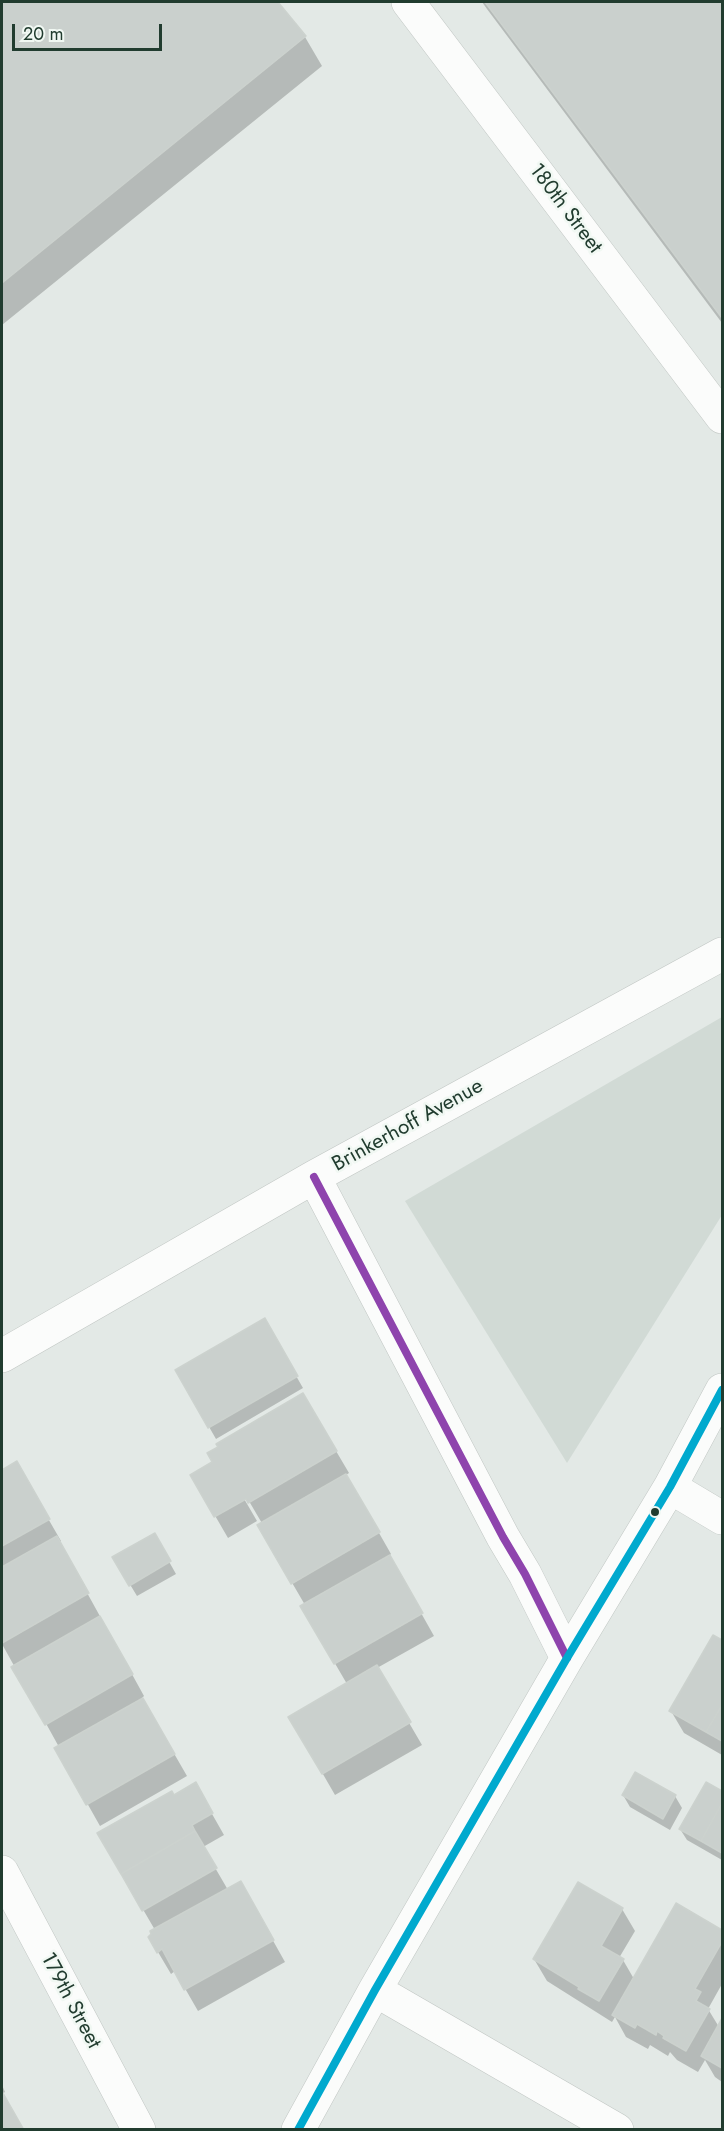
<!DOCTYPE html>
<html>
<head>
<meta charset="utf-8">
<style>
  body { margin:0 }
  #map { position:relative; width:724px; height:2131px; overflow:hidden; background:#e3e9e6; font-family:Jost,sans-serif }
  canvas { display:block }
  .frame { position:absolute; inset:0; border:3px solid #213c2f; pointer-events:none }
  .scale { position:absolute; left:12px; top:24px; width:150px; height:27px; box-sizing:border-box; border:3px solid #213c2f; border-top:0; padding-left:8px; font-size:18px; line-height:21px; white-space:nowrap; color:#213c2f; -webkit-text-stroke:4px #f1f8f3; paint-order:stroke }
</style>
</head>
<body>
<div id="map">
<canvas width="724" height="2131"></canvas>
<div class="frame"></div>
<div class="scale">20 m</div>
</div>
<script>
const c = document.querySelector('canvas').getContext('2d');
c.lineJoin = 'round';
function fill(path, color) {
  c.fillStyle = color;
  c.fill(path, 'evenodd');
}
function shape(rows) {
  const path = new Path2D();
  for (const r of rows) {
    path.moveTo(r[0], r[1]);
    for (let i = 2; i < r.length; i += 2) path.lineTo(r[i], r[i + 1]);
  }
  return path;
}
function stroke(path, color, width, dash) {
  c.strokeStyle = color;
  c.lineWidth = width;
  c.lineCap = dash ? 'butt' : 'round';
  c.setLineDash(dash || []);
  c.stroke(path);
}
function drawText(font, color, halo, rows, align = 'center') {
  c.font = font + ' Jost,sans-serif';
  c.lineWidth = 5;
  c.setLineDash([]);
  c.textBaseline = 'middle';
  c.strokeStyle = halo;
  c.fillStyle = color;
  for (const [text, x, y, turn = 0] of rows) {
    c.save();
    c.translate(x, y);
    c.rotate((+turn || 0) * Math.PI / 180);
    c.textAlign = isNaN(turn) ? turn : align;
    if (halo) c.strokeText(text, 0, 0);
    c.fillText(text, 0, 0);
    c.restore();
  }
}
const built = shape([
  [722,1017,722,1215,567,1463,405,1201]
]);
const shadow = shape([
  [2,2,276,2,305,37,322,66,2,325],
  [482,2,722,2,722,323,487,9],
  [264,1320,303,1388,216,1439,177,1371],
  [303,1395,349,1473,346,1475,391,1554,389,1556,434,1636,377,1668,422,1745,335,1795,290,1717,347,1684,302,1607,305,1605,259,1526,263,1525,246,1496,243,1497,257,1521,228,1538,192,1476,214,1463],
  [16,1463,61,1541,59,1542,144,1696,142,1698,187,1776,100,1826,56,1748,59,1747,2,1644,2,1472],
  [154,1535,176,1574,137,1596,114,1558],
  [714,1637,722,1642,722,1755,684,1733,671,1711],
  [195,1784,224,1835,203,1847,228,1890,253,1905,285,1962,198,2011,175,1971,171,1974,158,1952,155,1930,99,1834],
  [706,1784,722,1793,722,1860,687,1840,680,1829],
  [623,1795,675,1796,682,1808,670,1830,630,1807],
  [578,1884,622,1909,635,1931,619,1958,623,1960,634,1979,676,1905,722,1931,722,1984,708,2009,719,2027,722,2021,722,2082,715,2077,705,2060,698,2072,677,2060,670,2052,668,2056,650,2045,648,2049,626,2037,615,2017,612,2022,547,1981,534,1959],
  [2,2085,5,2092,2,2094,22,2130,2,2130]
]);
const building = shape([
  [2,2,278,2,306,36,2,283,2,2],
  [485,2,722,2,722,318,485,2],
  [265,1318,298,1376,208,1428,175,1370,265,1318],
  [303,1393,337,1451,248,1503,246,1499,214,1517,190,1475,212,1462,207,1453,218,1447,216,1444,303,1393],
  [17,1461,50,1519,2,1546,2,1470,17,1461],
  [346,1474,380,1532,291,1584,257,1525,346,1474],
  [155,1533,171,1561,129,1586,112,1557,155,1533],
  [57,1536,89,1593,2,1643,2,1567,57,1536],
  [390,1555,423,1613,334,1664,300,1606,390,1555],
  [100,1616,133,1674,45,1725,11,1667,100,1616],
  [713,1635,722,1640,722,1705,706,1732,669,1711,713,1635],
  [377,1665,411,1722,322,1774,288,1717,377,1665],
  [143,1698,175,1754,86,1805,54,1748,143,1698],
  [722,1705,722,1741,706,1732,722,1705],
  [635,1772,676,1795,663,1819,622,1795,635,1772],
  [196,1782,213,1813,192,1825,195,1831,121,1874,97,1833,172,1791,174,1795,196,1782],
  [706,1782,722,1791,722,1803,701,1841,679,1829,706,1782],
  [722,1803,722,1853,701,1841,722,1803],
  [195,1831,217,1868,142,1911,121,1874,195,1831],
  [241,1881,274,1940,184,1990,162,1949,157,1953,148,1937,151,1934,150,1931,241,1881],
  [578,1882,623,1908,601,1946,624,1959,599,2001,578,1989,579,1987,533,1959,578,1882],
  [676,1903,722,1930,722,1942,695,1989,701,1992,696,2001,710,2009,686,2051,663,2038,664,2036,657,2031,656,2035,637,2024,635,2028,612,2015,676,1903],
  [722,2018,722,2068,701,2056,722,2018],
  [3,2093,24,2130,2,2130,2,2094,3,2093]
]);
const street = shape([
  [408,2,722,417],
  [314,1177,503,1537,525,1574,567,1658],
  [2,1356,314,1177,722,954],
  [670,1487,722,1518],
  [2,1872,139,2130],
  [375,1990,617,2130],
  [298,2130,375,1990,567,1658,670,1487,722,1390]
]);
const bus1 = shape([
  [314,1177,503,1537,525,1574,567,1658]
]);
const bus2 = shape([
  [298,2130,375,1990,567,1658,670,1487,722,1390]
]);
const markers = [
  [655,1512,5,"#213c2f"]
];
const streetNames = [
  ["180th Street",565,209,53],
  ["Brinkerhoff Avenue",408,1126,-29],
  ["179th Street",70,2001,62]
];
fill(built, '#d1dad5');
fill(shadow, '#0003');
fill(building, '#cad0cd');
stroke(building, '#ccd2ce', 1.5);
stroke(street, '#c0c6c3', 34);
stroke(street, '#fbfcfb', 33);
stroke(bus1, '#8e44ad', 8);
stroke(bus2, '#00a9ce', 8);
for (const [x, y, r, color] of markers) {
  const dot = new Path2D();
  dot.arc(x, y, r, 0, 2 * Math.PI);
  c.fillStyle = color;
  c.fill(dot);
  stroke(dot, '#f1f8f3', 2);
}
drawText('21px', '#213c2f', '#f1f8f3', streetNames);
</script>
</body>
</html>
